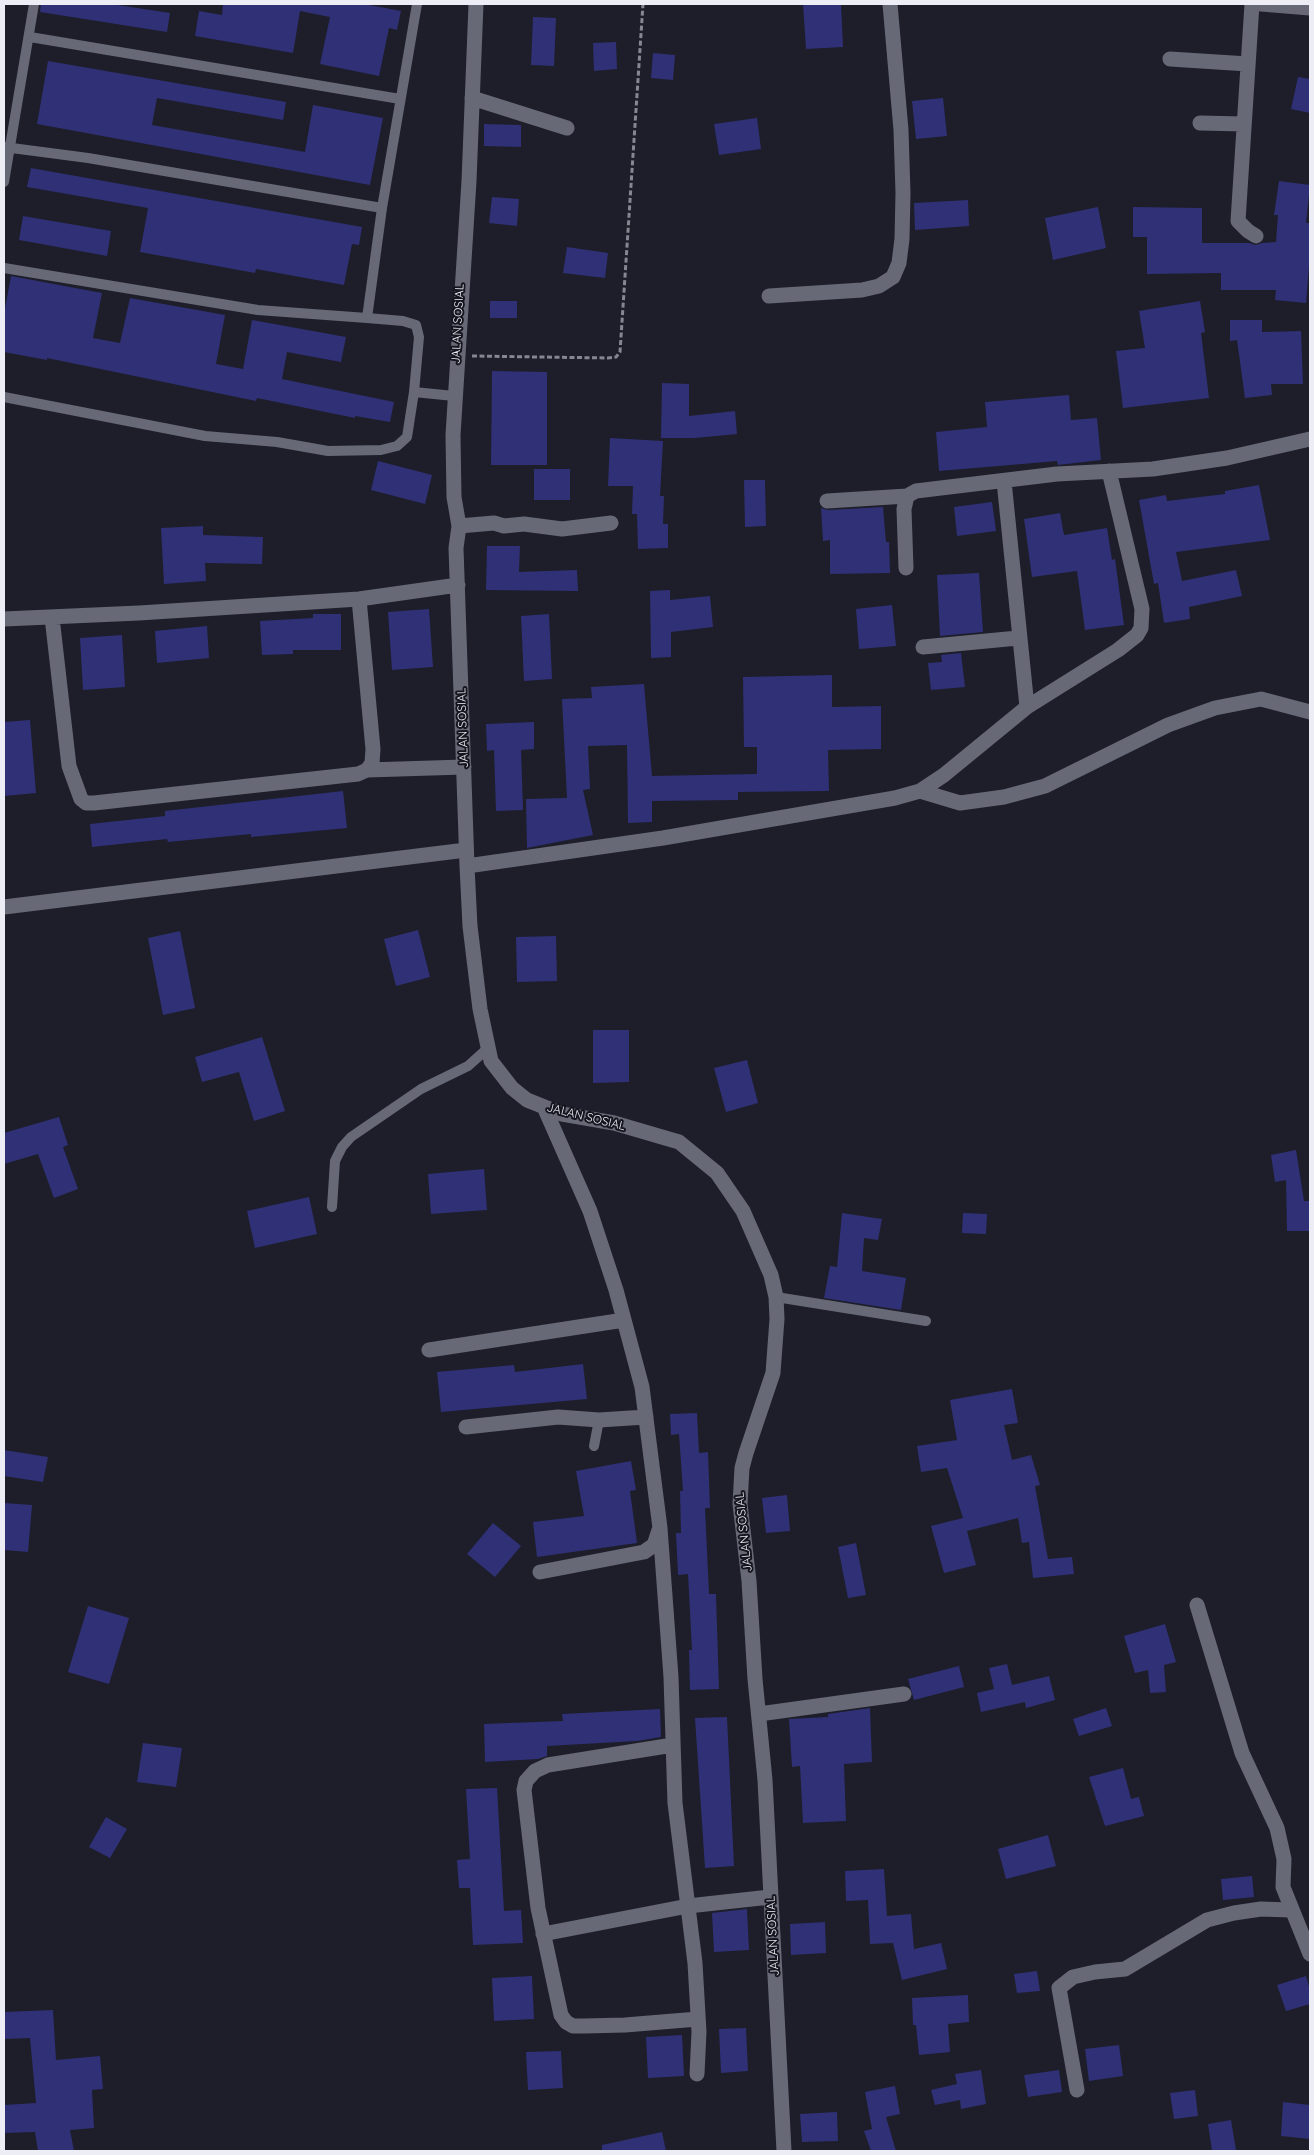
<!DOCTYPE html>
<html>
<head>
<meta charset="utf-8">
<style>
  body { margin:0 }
  #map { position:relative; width:1314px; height:2155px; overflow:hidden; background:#1d1e29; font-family:Quicksand,sans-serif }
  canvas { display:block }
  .frame { position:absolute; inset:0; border:5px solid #edeef5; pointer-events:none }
</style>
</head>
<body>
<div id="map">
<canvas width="1314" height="2155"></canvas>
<div class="frame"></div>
</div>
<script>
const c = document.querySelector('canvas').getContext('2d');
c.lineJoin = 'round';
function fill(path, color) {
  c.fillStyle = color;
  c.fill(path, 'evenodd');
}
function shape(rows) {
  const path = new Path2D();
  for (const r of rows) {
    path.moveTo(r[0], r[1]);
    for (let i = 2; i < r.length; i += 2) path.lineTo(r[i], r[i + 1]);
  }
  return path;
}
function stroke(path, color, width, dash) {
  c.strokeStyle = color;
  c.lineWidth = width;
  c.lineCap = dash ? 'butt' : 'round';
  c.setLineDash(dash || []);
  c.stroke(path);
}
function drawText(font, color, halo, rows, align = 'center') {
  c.font = font + ' Quicksand,sans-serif';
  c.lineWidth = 4;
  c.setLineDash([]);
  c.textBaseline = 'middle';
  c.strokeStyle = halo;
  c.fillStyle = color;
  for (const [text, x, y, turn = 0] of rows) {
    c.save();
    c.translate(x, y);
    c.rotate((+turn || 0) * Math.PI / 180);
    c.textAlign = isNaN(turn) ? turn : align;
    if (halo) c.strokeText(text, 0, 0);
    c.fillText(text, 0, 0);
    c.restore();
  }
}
const building = shape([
  [41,4,111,4,170,13,167,32,40,12],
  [223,4,364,4,401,11,397,30,389,28,379,76,320,64,330,17,300,11,293,53,195,36,199,11,222,15],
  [803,4,841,4,843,47,806,49],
  [533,17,556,18,554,66,531,65],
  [616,42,617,69,594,71,593,43],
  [653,53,675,55,673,80,651,78],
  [48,61,286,102,283,120,157,98,152,125,305,152,313,105,383,118,370,185,37,124],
  [1298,77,1310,79,1310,113,1291,109],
  [943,98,947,136,916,139,912,101],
  [757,118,761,149,719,155,714,124],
  [484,124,521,125,521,147,484,146],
  [31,168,362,227,359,245,352,244,344,285,256,269,255,273,140,252,148,208,27,187],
  [1279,181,1310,185,1306,223,1310,223,1310,254,1306,303,1275,300,1276,290,1221,290,1221,273,1147,274,1147,237,1133,237,1133,207,1202,208,1202,243,1249,243,1256,245,1262,243,1276,242,1278,215,1274,215],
  [492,197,519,199,517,226,489,223],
  [968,200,969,226,915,230,914,203],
  [1098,207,1106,248,1053,260,1045,218],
  [23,216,111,231,107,256,19,240],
  [567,247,608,253,605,278,563,273],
  [11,276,102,293,93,338,120,343,130,298,225,315,216,364,243,369,252,320,346,337,341,362,287,352,282,379,394,402,390,422,355,416,355,418,257,398,256,401,47,358,47,360,4,352,4,314],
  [490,301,517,301,517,318,490,318],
  [1200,301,1205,332,1201,333,1209,398,1123,408,1116,351,1145,348,1139,311],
  [1230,320,1262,320,1262,332,1301,331,1303,384,1271,384,1272,395,1245,398,1237,340,1230,341],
  [492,371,547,372,547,465,491,465],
  [662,383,689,384,689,416,735,411,737,434,695,438,661,438],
  [1069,395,1071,420,1097,418,1101,460,1058,465,1057,461,939,471,936,432,987,427,985,402],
  [610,438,663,441,660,496,664,496,663,524,668,524,668,548,638,549,637,514,632,514,633,486,608,486],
  [378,461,432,475,425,504,371,490],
  [534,469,570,469,570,500,534,500],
  [744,480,765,480,766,526,745,527],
  [1259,485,1270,540,1176,552,1182,581,1236,570,1242,596,1189,607,1190,619,1164,623,1158,583,1154,584,1139,500,1166,495,1167,501,1225,494,1225,491],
  [992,502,996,531,957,536,954,507],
  [883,507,886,542,889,542,890,573,830,574,830,540,823,541,821,508,828,510],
  [1060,513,1064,535,1107,528,1112,560,1115,559,1124,625,1085,630,1077,571,1032,577,1024,519],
  [203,526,203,535,263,537,262,564,205,563,206,581,164,584,161,528],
  [487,546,520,546,519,572,577,570,578,591,486,590],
  [979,573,983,632,940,636,937,575],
  [670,590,670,600,710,596,713,627,671,632,671,657,651,658,650,591],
  [892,605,896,646,859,649,856,609],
  [429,609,433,667,392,670,388,612],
  [313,614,341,614,341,650,293,650,293,654,262,655,260,621,313,618],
  [549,614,552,679,524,681,521,616],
  [207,626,209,658,157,663,155,631],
  [122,635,125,687,83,690,80,638],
  [961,653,965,687,931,690,928,663,942,662,941,655],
  [832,675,832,707,881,706,881,749,828,750,829,791,738,792,738,800,652,801,652,822,628,823,627,745,588,746,590,789,583,790,593,835,527,848,526,799,567,798,562,699,592,698,591,687,644,684,652,776,757,774,757,747,744,747,743,677],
  [30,720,36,793,4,796,4,722],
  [534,722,534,749,521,750,523,810,496,811,494,750,487,751,486,724],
  [343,791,347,828,251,837,251,834,168,842,167,839,92,847,90,824,165,816,165,811],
  [418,930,430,977,396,986,384,939],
  [180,931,195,1008,163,1015,148,938],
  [556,936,557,981,517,982,516,937],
  [593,1030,629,1030,629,1082,593,1083],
  [262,1037,285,1111,254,1121,239,1072,202,1082,195,1057],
  [747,1060,758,1103,726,1112,714,1068],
  [59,1117,68,1145,63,1147,78,1189,54,1198,38,1154,4,1164,4,1133],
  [1296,1150,1304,1201,1309,1201,1309,1231,1287,1231,1286,1180,1275,1182,1271,1155],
  [484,1169,487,1210,431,1214,428,1174],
  [309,1197,317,1234,255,1248,247,1211],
  [842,1213,882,1219,878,1240,864,1238,862,1271,906,1278,901,1310,824,1298,830,1266,837,1267],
  [963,1213,987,1214,986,1234,962,1233],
  [583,1364,587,1399,441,1412,437,1372,514,1365,515,1372],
  [1012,1389,1018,1423,1004,1425,1012,1460,1031,1455,1040,1485,1035,1486,1048,1559,1072,1557,1074,1574,1033,1578,1029,1542,1022,1543,1018,1518,967,1531,976,1565,944,1573,931,1526,963,1518,947,1468,921,1472,917,1446,957,1440,950,1400],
  [697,1413,699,1453,708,1452,710,1508,705,1508,709,1594,716,1594,719,1689,690,1690,689,1650,692,1650,688,1574,678,1575,676,1533,681,1533,680,1491,683,1491,679,1434,671,1435,670,1414],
  [4,1450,48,1457,43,1482,4,1476],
  [631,1461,636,1490,630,1491,637,1543,537,1557,533,1522,584,1516,576,1471],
  [787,1495,790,1531,766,1533,762,1498],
  [4,1503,32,1505,28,1552,4,1550],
  [493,1523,521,1546,495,1577,467,1554],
  [856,1543,866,1595,848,1598,838,1547],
  [88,1606,129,1618,109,1684,68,1672],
  [1165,1624,1176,1662,1164,1665,1166,1692,1150,1693,1148,1670,1135,1673,1124,1636],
  [1007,1664,1012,1685,1049,1676,1055,1700,1026,1708,1025,1702,981,1712,977,1693,994,1689,989,1668],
  [959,1666,964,1687,914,1700,908,1679],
  [870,1708,872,1762,844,1764,846,1821,803,1823,800,1766,792,1767,789,1719,828,1717,828,1714],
  [1106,1708,1112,1726,1079,1736,1073,1719],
  [660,1709,661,1737,637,1741,547,1746,547,1756,538,1759,485,1762,484,1724,563,1721,562,1714],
  [727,1717,734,1866,705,1868,695,1718],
  [143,1743,182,1748,176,1787,137,1782],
  [1123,1768,1131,1799,1139,1797,1144,1816,1105,1826,1089,1777],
  [497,1788,504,1911,521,1910,523,1943,473,1945,470,1888,459,1888,457,1860,470,1859,466,1789],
  [106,1817,127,1829,110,1858,89,1847],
  [1048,1835,1056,1866,1006,1879,998,1849],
  [884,1869,887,1916,911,1914,914,1949,941,1943,947,1969,902,1980,893,1943,870,1944,868,1900,846,1901,845,1871],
  [1252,1876,1254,1897,1223,1900,1221,1879],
  [747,1909,749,1950,714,1952,712,1913],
  [825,1922,826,1953,791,1955,790,1924],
  [1037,1971,1040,1991,1017,1993,1014,1974],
  [532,1976,534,2019,494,2021,492,1978],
  [1306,1976,1310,1990,1310,2004,1286,2011,1277,1985],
  [968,1995,969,2022,948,2024,950,2052,919,2055,916,2025,913,2025,912,1998],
  [53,2010,56,2060,100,2056,103,2089,92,2090,94,2128,70,2130,74,2151,38,2151,35,2132,4,2133,4,2105,36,2103,30,2038,4,2039,4,2012],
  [746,2028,748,2071,721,2073,719,2029],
  [682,2035,684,2076,648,2078,646,2037],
  [1119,2045,1123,2076,1089,2081,1085,2049],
  [561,2051,563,2088,528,2090,526,2052],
  [981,2070,986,2104,961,2109,960,2100,935,2105,931,2090,957,2084,955,2074],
  [1059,2070,1062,2092,1028,2097,1024,2075],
  [895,2086,900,2114,886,2117,896,2151,871,2151,864,2131,872,2129,865,2092],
  [1195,2090,1198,2116,1174,2119,1170,2093],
  [1283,2102,1310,2105,1310,2139,1281,2136],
  [837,2112,838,2141,802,2142,800,2114],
  [1231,2120,1236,2150,1212,2151,1208,2124],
  [662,2132,666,2151,602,2151,602,2145]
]);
const path = shape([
  [472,356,608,358,616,357,620,352,643,4]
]);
const lane = shape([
  [30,37,400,99],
  [4,147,88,158,382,208],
  [4,182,34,4],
  [4,268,258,310,367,318,382,208,417,4],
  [367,318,403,321,416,325,419,337,414,392],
  [4,397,205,436,277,442,328,451,381,450,397,446,407,437,414,392,454,396],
  [332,1207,335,1161,342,1147,351,1137,421,1089,468,1066,487,1049],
  [776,1297,926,1321],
  [594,1446,599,1420]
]);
const street = shape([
  [476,4,469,181,453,435,454,497,459,526,456,548,467,866,470,926,480,1009,491,1061,512,1088,527,1100,562,1114,614,1123,679,1142,717,1173,743,1211,771,1275,776,1297,777,1319,773,1373,746,1453,742,1468,740,1504,749,1581,755,1679,765,1780,784,2151],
  [1252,4,1238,221,1248,231,1256,236],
  [1261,4,1310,8],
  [1170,59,1248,64],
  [472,98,567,128],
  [1200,123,1244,124],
  [769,296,862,290,879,286,893,277,899,263,902,239,903,193,901,130,890,4],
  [1004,481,1027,707],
  [827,501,907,496],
  [459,526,494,523,504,526,524,524,562,529,611,523],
  [906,568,904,509,907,496,916,491,1057,474,1153,469,1227,458,1310,439],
  [52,617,69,766,81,799,86,803,94,803,358,774,367,770,372,763,373,749,359,599],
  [4,619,139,613,359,599,458,585],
  [923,647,1018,638],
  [367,770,464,767],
  [920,791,960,803,1004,797,1045,786,1168,725,1215,708,1261,699,1310,712],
  [467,866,663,838,895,798,920,791,944,775,1027,707,1118,650,1137,635,1141,628,1142,609,1109,471],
  [4,907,466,850],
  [544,1107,590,1211,616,1290,642,1387,660,1528,671,1677,675,1803,695,1963,699,2032,697,2074],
  [429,1350,624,1320],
  [466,1427,558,1417,599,1420,646,1417],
  [540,1572,644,1552,654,1545,659,1530],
  [1197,1605,1242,1753,1277,1828,1284,1859,1283,1887,1310,1954],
  [759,1714,904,1694],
  [673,1745,548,1765,535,1771,526,1781,524,1790,538,1908,561,2015,566,2022,573,2026,584,2026,625,2025,698,2019],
  [543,1934,688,1906,770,1897],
  [1077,2090,1059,1988,1073,1977,1095,1972,1125,1969,1207,1920,1234,1913,1261,1909,1290,1910]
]);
const streetNames = [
  ["JALAN SOSIAL",458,324,-87],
  ["JALAN SOSIAL",463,728,-92],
  ["JALAN SOSIAL",586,1117,14],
  ["JALAN SOSIAL",744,1532,-96],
  ["JALAN SOSIAL",773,1936,-93]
];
fill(building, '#303076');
stroke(path, '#868790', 3, [5, 2.5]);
stroke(lane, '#676976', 10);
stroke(street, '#676976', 15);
drawText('12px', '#edeef5', '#14151f', streetNames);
</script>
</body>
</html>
